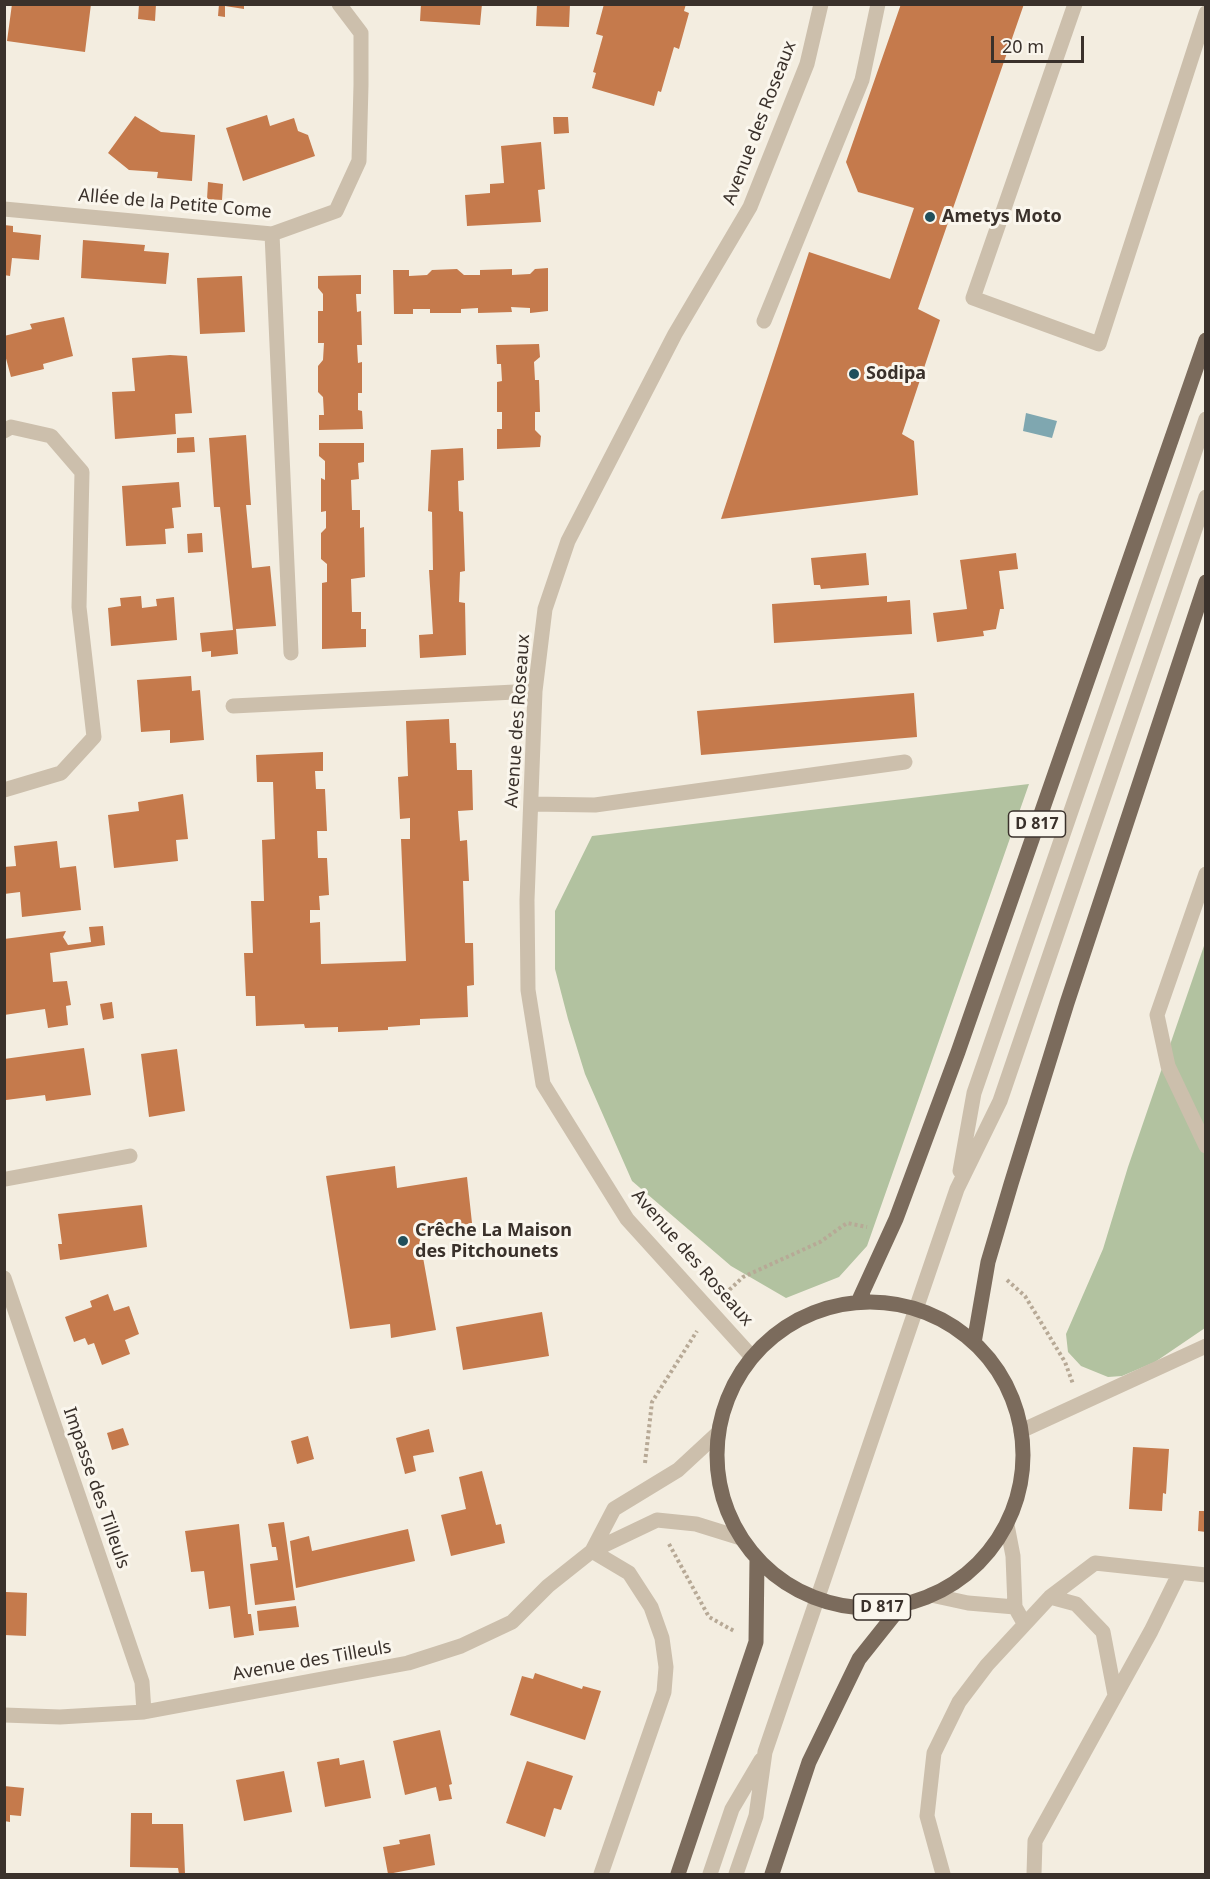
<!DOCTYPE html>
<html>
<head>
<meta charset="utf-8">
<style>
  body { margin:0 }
  #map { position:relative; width:1210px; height:1879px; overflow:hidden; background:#f3ede0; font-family:"Noto Sans",sans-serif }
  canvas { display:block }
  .frame { position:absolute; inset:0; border:6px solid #3a312b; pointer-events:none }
  .scale { position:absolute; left:991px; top:36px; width:93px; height:27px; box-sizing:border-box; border:3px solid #3a312b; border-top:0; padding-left:8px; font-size:18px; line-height:21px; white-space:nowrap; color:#3a312b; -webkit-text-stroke:4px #faf6ed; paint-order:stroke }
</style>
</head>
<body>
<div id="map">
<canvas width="1210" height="1879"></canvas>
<div class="frame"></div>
<div class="scale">20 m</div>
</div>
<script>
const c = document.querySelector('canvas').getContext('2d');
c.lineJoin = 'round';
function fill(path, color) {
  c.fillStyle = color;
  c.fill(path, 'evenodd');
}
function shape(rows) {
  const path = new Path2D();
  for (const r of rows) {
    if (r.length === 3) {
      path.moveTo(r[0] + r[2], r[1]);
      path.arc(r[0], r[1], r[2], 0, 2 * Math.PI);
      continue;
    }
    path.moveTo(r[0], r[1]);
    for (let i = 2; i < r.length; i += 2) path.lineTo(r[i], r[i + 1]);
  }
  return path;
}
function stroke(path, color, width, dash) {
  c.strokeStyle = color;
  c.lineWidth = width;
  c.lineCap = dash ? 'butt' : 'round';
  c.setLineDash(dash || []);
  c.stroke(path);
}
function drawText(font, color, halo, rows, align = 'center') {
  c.font = font + ' "Noto Sans",sans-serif';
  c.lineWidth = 6;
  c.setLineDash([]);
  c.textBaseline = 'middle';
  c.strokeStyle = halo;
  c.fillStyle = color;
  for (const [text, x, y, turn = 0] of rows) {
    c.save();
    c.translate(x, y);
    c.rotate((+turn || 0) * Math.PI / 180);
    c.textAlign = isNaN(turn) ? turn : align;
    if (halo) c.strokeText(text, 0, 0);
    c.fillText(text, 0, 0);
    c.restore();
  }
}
const green = shape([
  [1029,784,867,1246,839,1277,786,1298,731,1266,632,1181,585,1074,568,1019,555,969,555,911,592,836],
  [1205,943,1205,1328,1155,1362,1122,1376,1108,1377,1081,1366,1068,1352,1066,1334,1103,1249,1128,1167]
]);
const water = shape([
  [1026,413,1057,421,1052,438,1023,431]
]);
const building = shape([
  [12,4,91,4,85,52,7,41],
  [139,4,156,4,155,21,138,19],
  [219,4,244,4,244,9,225,6,225,17,218,16],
  [421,4,482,4,480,25,420,21],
  [537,4,570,4,569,27,536,26],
  [604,4,686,4,684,11,689,13,679,49,674,47,661,92,658,91,654,106,592,88,596,73,593,72,603,36,596,34],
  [901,4,1024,4,918,309,940,320,902,434,914,441,918,495,721,519,809,252,890,279,914,208,858,192,846,162],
  [267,115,270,126,294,118,298,131,308,135,315,156,243,181,226,128],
  [135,116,161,132,195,135,192,181,157,178,158,172,129,170,108,153],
  [553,117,568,117,569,133,554,134],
  [541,142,545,189,538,190,541,222,467,226,465,195,490,193,490,184,504,183,501,146],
  [208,182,223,184,222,200,207,199],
  [4,225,13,226,13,232,41,235,39,260,12,258,10,276,4,275],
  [83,240,145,245,144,251,169,253,166,284,81,278],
  [548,268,548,311,530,313,530,308,511,307,512,312,478,313,478,308,461,309,461,313,430,313,430,309,413,309,413,314,394,314,393,270,409,270,409,276,427,275,432,270,457,269,464,275,480,275,480,270,512,269,512,275,530,274,535,269],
  [361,275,361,294,356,294,357,312,361,311,362,345,357,345,358,363,362,362,362,393,358,393,358,410,362,411,363,429,319,430,319,415,324,415,323,397,318,392,318,366,323,360,324,343,318,343,318,311,323,311,323,294,318,288,318,276],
  [242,276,245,332,200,334,197,278],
  [64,317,73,356,43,364,44,369,11,377,4,351,4,336,32,329,30,324],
  [539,344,540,357,534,362,535,380,539,380,540,412,535,412,535,430,541,436,540,447,497,449,497,429,502,429,502,412,497,412,497,382,502,381,501,364,497,364,496,345],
  [170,355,187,356,192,413,175,414,176,434,115,439,112,392,135,391,132,358],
  [246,435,251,505,246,505,252,568,270,566,276,626,236,629,238,654,211,657,211,651,202,652,200,633,233,630,220,507,214,507,209,438],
  [194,437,195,452,177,453,177,438],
  [319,443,364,443,364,462,358,463,359,479,351,480,352,510,360,510,360,528,364,527,365,577,351,579,352,612,361,612,361,629,366,629,366,647,322,649,322,583,327,582,327,564,321,559,321,533,326,528,326,511,321,512,321,478,325,480,325,461,319,456],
  [463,448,464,480,458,481,459,511,463,512,465,571,460,572,459,602,465,603,466,655,420,658,419,635,433,634,429,570,433,570,432,512,428,511,431,450],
  [179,482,181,507,172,508,174,528,165,529,166,544,126,546,122,486],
  [202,533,203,552,188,553,187,534],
  [866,553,869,585,821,589,820,585,814,585,811,558],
  [1016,553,1018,569,999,571,1004,609,1000,609,996,629,983,631,984,636,937,642,933,613,967,609,960,560],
  [141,596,142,608,157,606,156,599,174,597,177,640,111,646,108,608,121,606,120,598],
  [887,596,887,602,910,600,912,634,774,643,772,604],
  [191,676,192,691,200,690,204,740,170,743,170,730,141,732,137,680],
  [914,693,917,737,701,755,697,711],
  [449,719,450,743,456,743,457,770,472,770,473,810,458,811,460,841,467,840,469,881,463,881,465,943,473,943,474,985,467,986,468,1017,420,1019,420,1025,388,1027,388,1030,338,1032,338,1027,305,1028,304,1024,256,1026,255,996,246,996,244,953,253,953,251,901,264,901,262,840,275,839,273,782,257,782,256,755,323,752,323,771,315,771,316,789,325,789,327,831,317,831,318,858,327,858,329,895,319,896,320,910,310,910,310,923,320,922,321,964,406,961,401,839,410,839,410,818,400,819,398,777,408,776,406,721],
  [183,794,188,839,176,840,178,861,114,868,108,815,139,811,138,802],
  [57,841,60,868,76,866,81,910,22,917,20,892,4,894,4,867,16,866,14,846],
  [103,926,105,945,50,953,53,982,67,981,71,1005,66,1006,68,1025,48,1028,45,1009,4,1015,4,939,66,931,63,937,68,945,91,942,89,927],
  [112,1002,114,1018,103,1020,100,1004],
  [84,1048,91,1095,46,1101,45,1095,6,1100,4,1059],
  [177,1049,185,1111,149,1117,141,1054],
  [395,1166,397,1188,467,1177,472,1223,419,1235,436,1330,391,1338,390,1324,350,1329,326,1176],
  [142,1205,147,1247,60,1260,58,1244,62,1244,58,1214],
  [108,1294,114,1311,129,1306,139,1334,125,1340,130,1354,102,1365,94,1343,88,1345,85,1338,74,1342,65,1317,92,1307,90,1301],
  [542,1312,549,1356,463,1370,456,1327],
  [123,1428,129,1445,112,1450,107,1433],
  [429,1429,434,1452,413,1456,416,1471,405,1474,396,1438],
  [308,1436,314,1459,297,1464,291,1441],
  [1133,1447,1169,1449,1166,1494,1163,1493,1162,1511,1129,1509],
  [482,1471,496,1525,501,1524,505,1543,451,1556,441,1515,466,1509,459,1477],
  [1199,1511,1206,1511,1206,1532,1198,1531],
  [284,1522,295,1600,255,1605,250,1564,278,1560,276,1547,272,1547,268,1524],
  [239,1524,248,1614,251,1614,254,1635,234,1638,230,1606,209,1609,204,1571,191,1572,185,1531],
  [408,1529,415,1561,296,1588,290,1541,309,1536,312,1551],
  [6,1592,27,1593,26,1636,4,1635],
  [296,1606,299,1627,259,1631,257,1611],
  [535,1673,582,1689,583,1686,601,1691,585,1740,510,1715,522,1676,533,1679],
  [440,1730,452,1784,449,1785,452,1799,439,1801,436,1787,405,1795,393,1741],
  [339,1758,340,1765,364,1760,371,1798,325,1807,317,1762],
  [527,1761,573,1776,561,1810,554,1808,545,1837,506,1823],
  [284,1771,292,1812,244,1821,236,1780],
  [4,1786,24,1788,21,1816,10,1815,10,1822,4,1821],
  [131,1813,152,1813,152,1824,183,1824,185,1874,179,1874,178,1868,130,1867],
  [430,1834,435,1865,388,1874,383,1847,400,1844,399,1840]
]);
const path = shape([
  [1007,1280,1025,1296,1065,1362,1073,1384],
  [725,1294,743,1277,820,1242,847,1223,867,1227],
  [645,1463,652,1402,697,1331],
  [669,1544,709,1617,734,1631]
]);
const minor = shape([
  [1075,4,973,298,1099,344,1206,13],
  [4,209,272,234,336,211,359,161,361,85,361,33,339,4],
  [272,234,291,653],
  [764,321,862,80,878,4],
  [4,431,11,427,51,436,82,472,79,607,94,737,61,773,4,790],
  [233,706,535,691],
  [531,804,595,805,905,762],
  [1206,874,1157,1015,1168,1066,1206,1146],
  [960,1171,974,1093,1206,419],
  [6,1179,130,1156],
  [4,1278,142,1682,144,1712],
  [752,1357,627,1219,543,1084,528,990,527,900,535,691,545,609,568,541,675,334,750,207,807,64,821,4],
  [1021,1431,1206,1346],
  [1007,1525,1013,1556,1015,1607,1024,1623],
  [592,1551,629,1573,651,1607,662,1638,666,1667,664,1692,601,1874],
  [592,1551,614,1509,678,1470,718,1433],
  [931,1595,968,1603,1015,1607],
  [1050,1597,1076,1604,1103,1632,1115,1695],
  [4,1715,60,1717,144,1712,408,1663,461,1646,512,1622,548,1586,592,1551,657,1520,696,1524,741,1538],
  [710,1874,732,1809,761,1760],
  [736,1874,756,1816,765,1752,916,1309,957,1189,1000,1101,1206,497],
  [943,1874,927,1816,934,1753,959,1702,987,1665,1050,1597,1095,1563,1206,1575],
  [1034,1874,1035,1841,1151,1631,1179,1574]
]);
const major = shape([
  [858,1302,896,1219,958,1052,1206,340],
  [870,1455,153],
  [974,1343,988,1262,1011,1184,1067,1003,1206,582],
  [678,1874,756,1642,757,1559],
  [772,1874,809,1762,859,1659,902,1605]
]);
const markers = [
  [930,217,6,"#204f5b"],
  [854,374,6,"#204f5b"],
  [403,1241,6,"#204f5b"]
];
const shields = [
  [1037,824,57],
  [882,1607,57]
];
const shieldNames = [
  ["D 817",1037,824],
  ["D 817",882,1607]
];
const streetNames = [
  ["Avenue des Roseaux",760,123,-69],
  ["Allée de la Petite Come",175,204,5],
  ["Avenue des Roseaux",518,721,-86],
  ["Avenue des Roseaux",692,1258,49],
  ["Impasse des Tilleuls",96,1488,71],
  ["Avenue des Tilleuls",312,1661,-10]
];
const poiNames = [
  ["Ametys Moto",942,217],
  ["Sodipa",866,374],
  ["Crêche La Maison",415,1231],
  ["des Pitchounets",415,1252]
];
fill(green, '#b2c2a0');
fill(water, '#7fa7b0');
fill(building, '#c57a4c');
stroke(path, '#b7a996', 4, [3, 3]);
stroke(minor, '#ccbfac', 15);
stroke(major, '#7b6b5c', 15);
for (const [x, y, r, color] of markers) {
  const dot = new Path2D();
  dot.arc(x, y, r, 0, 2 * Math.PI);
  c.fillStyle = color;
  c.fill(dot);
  stroke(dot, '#faf6ed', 2);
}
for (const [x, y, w] of shields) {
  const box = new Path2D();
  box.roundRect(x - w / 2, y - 13, w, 26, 4.5);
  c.fillStyle = '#faf6ed';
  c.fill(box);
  stroke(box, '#3a312b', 1.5);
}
drawText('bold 16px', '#3a312b', null, shieldNames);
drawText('18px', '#3a312b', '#faf6ed', streetNames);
drawText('bold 18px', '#3a312b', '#faf6ed', poiNames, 'left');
</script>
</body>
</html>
